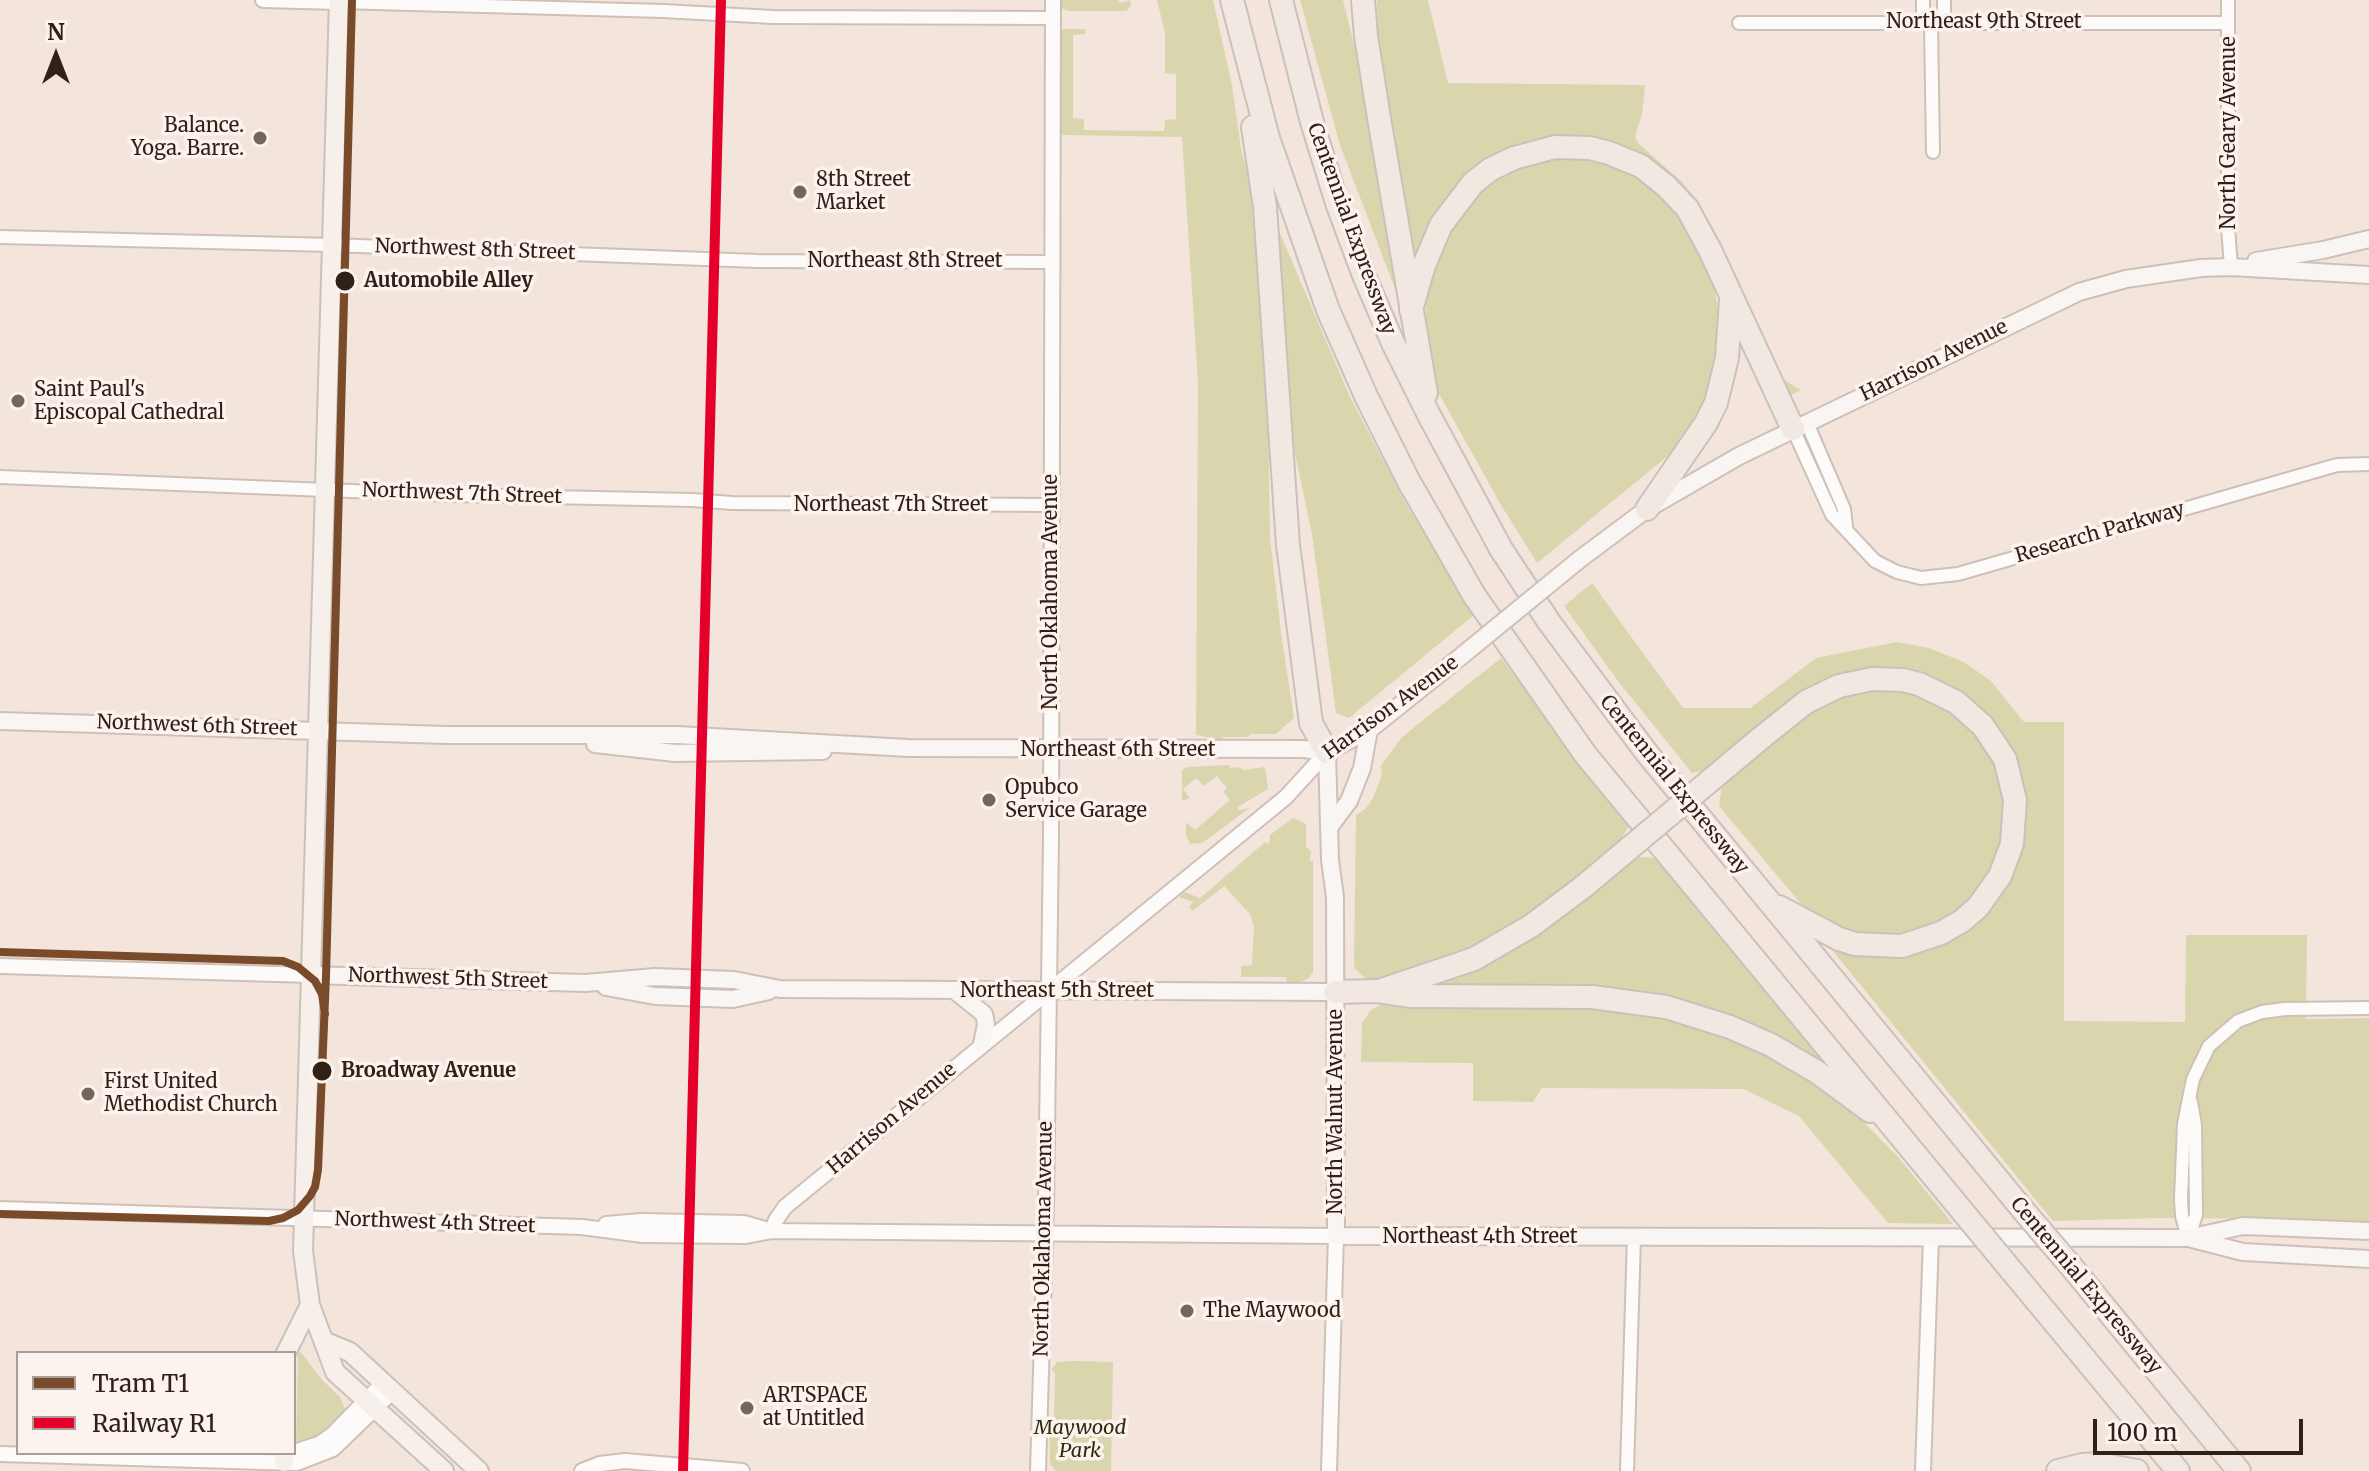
<!DOCTYPE html>
<html>
<head>
<meta charset="utf-8">
<style>
  body { margin:0 }
  #map { position:relative; width:2369px; height:1471px; overflow:hidden; background:#f3e5dc; font-family:Merriweather,serif }
  canvas { display:block }
  .legend { position:absolute; left:16px; top:1351px; width:280px; height:104px; box-sizing:border-box; background:#fcf3ee; border:2px solid #aa9f98; margin:0; padding:10px 14px; list-style:none; font-size:24px; color:#302117 }
  .legend li { display:flex; align-items:center; gap:16px; height:40px }
  .legend b { width:40px; border:2px solid #aa9f98 }
  .north { position:absolute; left:16px; top:16px; width:80px; height:80px; -webkit-text-stroke:6px #fcf3ee; paint-order:stroke; rotate:0deg; font-size:22px; font-weight:700; line-height:32px; text-align:center; color:#302117 }
  .north::after { content:''; display:block; margin:auto; width:28px; height:36px; background:#302117; clip-path:polygon(50% 0,100% 100%,50% 72%,0 100%) }
  .scale { position:absolute; left:2093px; top:1419px; width:210px; height:36px; box-sizing:border-box; border:4px solid #302117; border-top:0; padding-left:10px; font-size:24px; line-height:28px; white-space:nowrap; color:#302117; -webkit-text-stroke:6px #fcf3ee; paint-order:stroke }
</style>
</head>
<body>
<div id="map">
<canvas width="2369" height="1471"></canvas>
<ul class="legend">
<li><b style="height:10px;background:#7a4b2a"></b>Tram T1</li>
<li><b style="height:10px;background:#e4002b"></b>Railway R1</li>
</ul>
<div class="north">N</div>
<div class="scale">100 m</div>
</div>
<script>
const c = document.querySelector('canvas').getContext('2d');
c.lineJoin = 'round';
function fill(path, color) {
  c.fillStyle = color;
  c.fill(path, 'evenodd');
}
function shape(rows) {
  const path = new Path2D();
  for (const r of rows) {
    path.moveTo(r[0], r[1]);
    for (let i = 2; i < r.length; i += 2) path.lineTo(r[i], r[i + 1]);
  }
  return path;
}
function stroke(path, color, width, dash) {
  c.strokeStyle = color;
  c.lineWidth = width;
  c.lineCap = dash ? 'butt' : 'round';
  c.setLineDash(dash || []);
  c.stroke(path);
}
function drawText(font, color, halo, rows, align = 'center') {
  c.font = font + ' Merriweather,serif';
  c.lineWidth = 7;
  c.setLineDash([]);
  c.textBaseline = 'middle';
  c.strokeStyle = halo;
  c.fillStyle = color;
  for (const [text, x, y, turn = 0] of rows) {
    c.save();
    c.translate(x, y);
    c.rotate((+turn || 0) * Math.PI / 180);
    c.textAlign = isNaN(turn) ? turn : align;
    if (halo) c.strokeText(text, 0, 0);
    c.fillText(text, 0, 0);
    c.restore();
  }
}
const green = shape([
  [1060,0,1118,0,1119,3,1130,0,1131,5,1128,10,1124,11,1068,11,1061,8],
  [1157,0,1213,0,1232,85,1241,149,1257,205,1267,336,1270,537,1281,633,1294,718,1276,734,1251,734,1248,737,1223,737,1222,740,1196,735,1198,383,1182,137,1060,135,1059,35,1063,29,1085,29,1085,34,1073,35,1073,118,1084,119,1084,130,1164,131,1165,120,1176,119,1176,74,1165,73,1165,33],
  [1300,0,1343,0,1370,108,1401,293,1397,294,1340,145],
  [1377,0,1428,0,1448,83,1645,85,1642,114,1635,136,1638,143,1682,182,1698,202,1784,380,1801,390,1787,397,1647,161,1505,153,1412,263,1379,75],
  [1577,155,1613,163,1657,188,1686,224,1712,280,1722,323,1711,396,1680,446,1537,563,1501,505,1433,383,1425,325,1426,298,1432,271,1454,219,1491,179,1535,159],
  [1276,224,1350,397,1406,504,1474,615,1349,718,1336,713,1312,534,1288,421],
  [1592,583,1683,708,1750,708,1816,658,1897,642,1929,648,1964,662,1991,681,2024,722,2064,722,2064,1021,2185,1022,2186,935,2307,935,2306,1019,2369,1018,2369,1223,2311,1219,2159,1218,2053,1221,1828,945,1907,953,2013,865,2002,740,1879,671,1711,769,1692,773,1618,681,1564,606],
  [1501,658,1629,825,1616,849,1500,938,1404,975,1378,980,1365,978,1355,969,1354,962,1356,815,1366,808,1373,798,1381,777,1382,768,1380,767,1402,737],
  [1902,688,1964,716,2001,770,2008,828,1983,889,1951,920,1882,940,1817,923,1719,806,1722,785,1802,713,1845,691],
  [1230,765,1230,768,1239,767,1243,770,1265,767,1268,789,1238,807,1239,810,1250,808,1202,843,1190,844,1186,836,1186,822,1195,830,1230,800,1223,791,1227,788,1217,776,1204,786,1196,778,1183,789,1190,798,1182,801,1182,770,1187,767],
  [1293,818,1306,824,1306,847,1311,851,1310,861,1313,861,1313,972,1309,978,1299,983,1287,982,1286,977,1241,977,1241,966,1252,965,1254,927,1250,914,1224,886,1193,911,1189,907,1193,902,1179,897,1185,892,1200,898,1265,842,1269,844,1270,835],
  [1634,857,1656,858,1835,1074,1744,1026,1425,989,1425,983],
  [1385,1002,1580,1003,1680,1017,1785,1059,1850,1108,1898,1157,1953,1224,1888,1223,1799,1116,1743,1089,1542,1088,1533,1102,1473,1101,1473,1063,1361,1062,1362,1023,1371,1010],
  [300,1351,322,1380,340,1397,345,1409,344,1414,321,1437,296,1446,298,1354],
  [1074,1361,1113,1362,1111,1471,1056,1471,1050,1464,1049,1425,1054,1419,1055,1372,1051,1370,1057,1362]
]);
const minor = shape([
  [1944,0,1944,21],
  [2228,0,2228,227,2231,267],
  [339,2,663,11,773,17,1053,18],
  [1739,23,2228,23],
  [1923,23,1923,0],
  [1931,23,1933,152],
  [0,237,332,245,758,261,1053,262],
  [1807,423,1844,509,1846,527],
  [1793,429,1832,515,1875,561,1897,572,1921,578,1958,574,2337,465,2369,464],
  [0,477,452,495,692,500,732,503,1051,505],
  [2188,1238,2182,1216,2181,1199,2184,1124,2193,1079,2209,1046,2238,1021,2262,1012,2285,1009,2369,1008],
  [2188,1238,2196,1215,2195,1125,2191,1102],
  [1627,1471,1634,1237]
]);
const tertiary = shape([
  [263,0,339,2],
  [0,966,311,975],
  [0,1209,582,1227,643,1235,746,1236,772,1231,1336,1236,1329,1471],
  [606,1224,641,1221,744,1223,768,1230],
  [772,1231,776,1220,785,1207,1286,797,1327,752],
  [294,1452,319,1444,332,1435,383,1383],
  [0,1454,297,1463,333,1449,392,1392],
  [582,1471,600,1464,625,1461,742,1471],
  [1038,1471,1046,1206,1051,838,1053,0],
  [1923,1471,1931,1238]
]);
const secondary = shape([
  [2256,261,2323,250,2369,239],
  [1580,559,1647,509,1739,456,2079,292,2126,279,2201,268,2231,267,2369,275],
  [0,721,446,735,677,735,908,748,1303,749,1327,752],
  [595,744,675,753,823,751],
  [1327,752,1330,860,1335,897,1336,1236,2188,1238,2243,1226,2369,1231],
  [1327,752,1369,730,1459,658],
  [1331,825,1349,801,1362,768,1369,730],
  [311,975,585,983,655,977,734,980,780,989,1335,992],
  [606,987,655,996,733,999,769,991],
  [954,990,984,1014,986,1024,982,1044],
  [2192,1239,2243,1252,2369,1259]
]);
const primary = shape([
  [339,0,303,1251,310,1305,335,1372,444,1471],
  [326,1342,350,1352,479,1471],
  [286,1353,310,1305],
  [284,1462,284,1453]
]);
const motorway = shape([
  [1232,0,1268,138,1328,310,1366,396,1408,480,1474,595,1585,754,1963,1212],
  [1281,0,1312,122,1337,203,1363,273,1393,343,1430,417,1501,549,1549,622,1646,752,2023,1210],
  [1363,0,1366,36,1379,118,1426,393],
  [1253,127,1265,207,1288,545,1311,723,1327,752],
  [1411,310,1424,265,1441,225,1473,183,1491,169,1514,158,1555,147,1590,148,1609,153,1641,166,1666,186,1687,208,1710,250,1793,429],
  [1647,509,1706,423,1716,403,1727,358,1731,300],
  [1761,738,1806,702,1839,686,1872,679,1903,680,1919,684,1956,702,1983,726,2005,759,2015,800,2012,844,2000,876,1978,907,1962,921,1941,933,1902,946,1855,944,1839,939,1779,907],
  [1382,990,1474,959,1531,926,1583,887],
  [1335,992,1377,991,1411,996,1592,997,1666,1007,1730,1027,1771,1045,1817,1072,1870,1111],
  [2011,1270,2178,1471],
  [2075,1271,2239,1471],
  [2058,1471,2082,1465,2099,1464,2137,1471]
]);
const tram = shape([
  [0,952,283,961,298,967,315,981,322,994,325,1014]
]);
const rail = shape([
  [683,1471,721,0]
]);
const secondaryBridge = shape([
  [1459,658,1580,559]
]);
const motorwayBridge = shape([
  [1583,887,1761,738],
  [2023,1210,2075,1271],
  [1963,1212,2011,1270]
]);
const rail1 = shape([
  [683,1471,721,0]
]);
const tram1 = shape([
  [0,952,283,961,298,967,315,981,322,994,325,1014],
  [0,1214,269,1221,283,1218,298,1210,310,1196,315,1187,318,1170,326,976,352,0]
]);
const markers = [
  [260,138,8,"#74665c"],
  [800,192,8,"#74665c"],
  [345,281,11,"#302117"],
  [18,401,8,"#74665c"],
  [989,800,8,"#74665c"],
  [322,1071,11,"#302117"],
  [88,1094,8,"#74665c"],
  [1187,1311,8,"#74665c"],
  [747,1408,8,"#74665c"]
];
const streetNames = [
  ["Northeast 9th Street",1984,22],
  ["North Geary Avenue",2229,133,-90],
  ["Centennial Expressway",1351,229,70],
  ["Northwest 8th Street",475,250,2],
  ["Northeast 8th Street",905,261],
  ["Harrison Avenue",1934,361,-26],
  ["Northwest 7th Street",462,494,2],
  ["Northeast 7th Street",891,505],
  ["Research Parkway",2100,533,-16],
  ["North Oklahoma Avenue",1051,592,-90],
  ["Harrison Avenue",1391,708,-36],
  ["Northwest 6th Street",197,726,2],
  ["Northeast 6th Street",1118,750],
  ["Centennial Expressway",1674,785,51],
  ["Northwest 5th Street",448,979,2],
  ["Northeast 5th Street",1057,991],
  ["North Walnut Avenue",1336,1112,-90],
  ["Harrison Avenue",892,1119,-40],
  ["Northwest 4th Street",435,1223,2],
  ["Northeast 4th Street",1480,1237],
  ["North Oklahoma Avenue",1044,1239,-89],
  ["Centennial Expressway",2086,1286,50]
];
const poiNames = [
  ["Balance.",244,126,"right"],
  ["Yoga. Barre.",244,149,"right"],
  ["8th Street",816,180],
  ["Market",816,203],
  ["Saint Paul's",34,390],
  ["Episcopal Cathedral",34,413],
  ["Opubco",1005,788],
  ["Service Garage",1005,811],
  ["First United",104,1082],
  ["Methodist Church",104,1105],
  ["The Maywood",1203,1311],
  ["ARTSPACE",763,1396],
  ["at Untitled",763,1419]
];
const stopNames = [
  ["Automobile Alley",364,281],
  ["Broadway Avenue",341,1071]
];
const parkNames = [
  ["Maywood",1080,1428],
  ["Park",1080,1451]
];
fill(green, '#d9d6ad');
stroke(minor, '#cec0b7', 16);
stroke(tertiary, '#cec0b7', 18);
stroke(secondary, '#cec0b7', 20);
stroke(primary, '#cac1bb', 22);
stroke(motorway, '#cac1bb', 26);
stroke(minor, '#fdfbfa', 12);
stroke(tertiary, '#fdfbfa', 14);
stroke(secondary, '#f9f5f3', 16);
stroke(primary, '#f6efea', 18);
stroke(motorway, '#f0e8e1', 22);
stroke(tram, '#bfbbb9', 2);
stroke(rail, '#bfbbb9', 4, [4, 8]);
stroke(secondaryBridge, '#cec0b7', 20, []);
stroke(motorwayBridge, '#cac1bb', 26, []);
stroke(secondaryBridge, '#f9f5f3', 16);
stroke(motorwayBridge, '#f0e8e1', 22);
stroke(rail1, '#e4002b', 10);
stroke(tram1, '#7a4b2a', 8);
for (const [x, y, r, color] of markers) {
  const dot = new Path2D();
  dot.arc(x, y, r, 0, 2 * Math.PI);
  c.fillStyle = color;
  c.fill(dot);
  stroke(dot, '#fcf3ee', 3);
}
drawText('20px', '#302117', '#fcf3ee', streetNames);
drawText('20px', '#302117', '#fcf3ee', poiNames, 'left');
drawText('bold 20px', '#302117', '#fcf3ee', stopNames, 'left');
drawText('italic 20px', '#2a2c0d', '#fcf3ee', parkNames);
</script>
</body>
</html>
